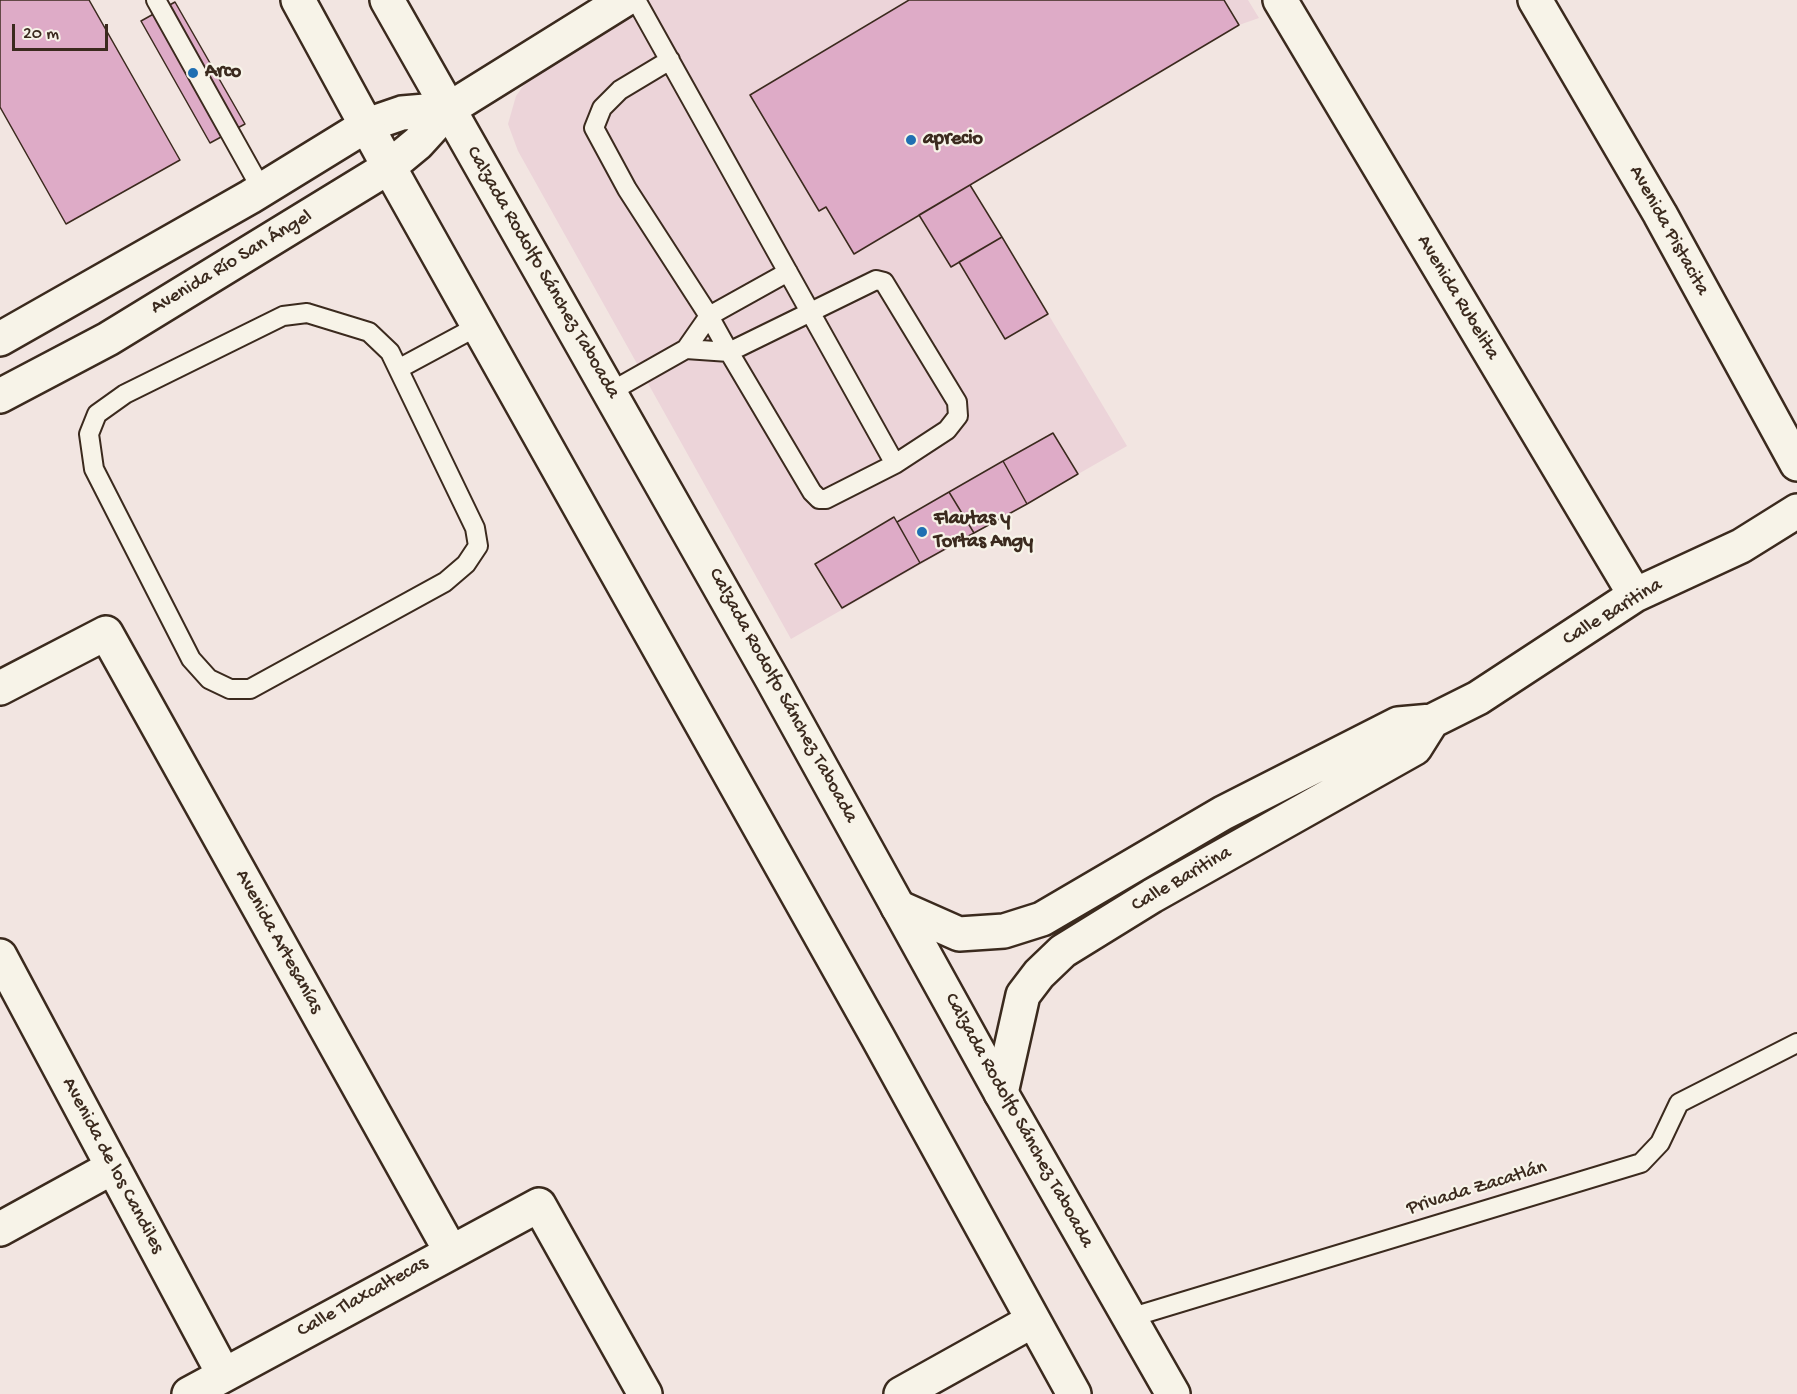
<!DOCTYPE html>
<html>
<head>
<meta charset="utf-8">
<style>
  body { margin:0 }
  #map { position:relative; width:1797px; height:1394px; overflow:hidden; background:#f2e5e1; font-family:"Gochi Hand",sans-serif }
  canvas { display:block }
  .scale { position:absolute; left:12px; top:24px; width:96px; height:27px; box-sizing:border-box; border:3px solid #3b2a1e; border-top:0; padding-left:8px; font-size:18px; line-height:21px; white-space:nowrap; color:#3b2a1e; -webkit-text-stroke:4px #f7f3e8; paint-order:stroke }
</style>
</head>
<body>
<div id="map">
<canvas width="1797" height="1394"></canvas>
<div class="scale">20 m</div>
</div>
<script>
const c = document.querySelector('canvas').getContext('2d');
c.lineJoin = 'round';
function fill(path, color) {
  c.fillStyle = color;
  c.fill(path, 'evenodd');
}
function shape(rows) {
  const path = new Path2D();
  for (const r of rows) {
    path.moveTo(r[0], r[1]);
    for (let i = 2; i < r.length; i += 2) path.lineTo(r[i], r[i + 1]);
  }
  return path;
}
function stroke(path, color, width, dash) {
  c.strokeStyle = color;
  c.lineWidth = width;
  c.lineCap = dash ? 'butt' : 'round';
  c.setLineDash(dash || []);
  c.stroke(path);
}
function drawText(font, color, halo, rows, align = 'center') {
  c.font = font + ' "Gochi Hand",sans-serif';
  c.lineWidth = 4.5;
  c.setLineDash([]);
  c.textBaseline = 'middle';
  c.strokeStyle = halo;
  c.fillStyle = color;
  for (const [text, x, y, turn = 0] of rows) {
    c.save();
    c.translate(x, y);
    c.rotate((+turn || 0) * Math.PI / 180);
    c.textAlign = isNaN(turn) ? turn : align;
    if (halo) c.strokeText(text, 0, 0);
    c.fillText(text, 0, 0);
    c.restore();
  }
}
const built = shape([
  [647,0,1248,0,1259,18,1239,25,971,185,1127,446,791,639,518,151,508,124,516,96,535,70]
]);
const building = shape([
  [0,0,89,0,180,160,66,224,0,107,0,0],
  [909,0,1224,0,1239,25,854,254,826,207,819,211,750,95,909,0],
  [175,2,245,124,210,143,141,21,175,2],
  [970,185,1002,237,951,267,919,215,970,185],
  [1002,237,1048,314,1005,339,959,262,1002,237],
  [1053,433,1078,474,1027,504,1003,461,1053,433],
  [1003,461,1027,504,974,533,949,492,1003,461],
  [949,492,974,533,920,563,897,522,949,492],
  [894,517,920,563,842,608,815,564,894,517]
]);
const lane = shape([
  [156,0,262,190],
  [636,0,895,464],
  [670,60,620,90,602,108,594,128,627,189,709,316,729,352,812,492,819,499,826,499,895,464,947,430,958,416,957,402,884,282,876,280,729,352,686,349],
  [307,313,369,332,390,352,475,528,478,546,466,564,445,582,250,689,230,689,209,679,191,659,94,469,89,434,97,414,125,394,283,316,307,313],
  [400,368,478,326],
  [610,392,686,349,709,316,788,272],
  [1129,1318,1641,1163,1660,1143,1679,1103,1797,1043]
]);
const street = shape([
  [1280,0,1635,595],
  [1535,0,1660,214,1797,464],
  [449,109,624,0],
  [0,688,106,633,450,1250],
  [898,907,959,934,1004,931,1042,919,1223,813,1398,724,1432,721,1478,698,1635,595,1741,546,1797,511],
  [0,956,224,1375],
  [1001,1093,1023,995,1039,974,1063,951,1152,896,1415,748,1432,721],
  [0,1229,113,1167],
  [189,1394,539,1205,645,1394],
  [901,1394,1032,1321]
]);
const secondary = shape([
  [0,339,250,197,367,125,402,113,449,109],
  [0,396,108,339,389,167,418,143,449,109]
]);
const primary = shape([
  [298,0,389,167,877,1036,1074,1394],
  [387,0,772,679,1001,1093,1173,1394]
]);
const markers = [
  [193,73,6,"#1f6fb2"],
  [911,140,6,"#1f6fb2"],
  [922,532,6,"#1f6fb2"]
];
const poiNames = [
  ["Arco",205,73],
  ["aprecio",923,140],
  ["Flautas y",934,520],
  ["Tortas Angy",934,543]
];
const streetNames = [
  ["Avenida Pistacita",1668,231,61],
  ["Avenida Río San Ángel",232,263,-31],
  ["Calzada Rodolfo Sánchez Taboada",542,273,60],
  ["Avenida Rubelita",1457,298,59],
  ["Calle Baritina",1613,613,-31],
  ["Calzada Rodolfo Sánchez Taboada",782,696,61],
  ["Calle Baritina",1182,880,-30],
  ["Avenida Artesanías",278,942,61],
  ["Calzada Rodolfo Sánchez Taboada",1018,1121,61],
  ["Avenida de los Candiles",112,1166,62],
  ["Privada Zacatlán",1477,1189,-17],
  ["Calle Tlaxcaltecas",363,1298,-29]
];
fill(built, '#ecd4d9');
fill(building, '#deabc7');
stroke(building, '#3b2a1e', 1.5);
stroke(lane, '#3b2a1e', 22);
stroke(street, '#3b2a1e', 38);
stroke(secondary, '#3b2a1e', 38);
stroke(primary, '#3b2a1e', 38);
stroke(lane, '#f7f3e8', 18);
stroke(street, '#f7f3e8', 33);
stroke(secondary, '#f7f3e8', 33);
stroke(primary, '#f7f3e8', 33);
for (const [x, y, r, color] of markers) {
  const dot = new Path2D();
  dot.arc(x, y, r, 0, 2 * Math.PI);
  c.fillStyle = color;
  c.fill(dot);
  stroke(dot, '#f7f3e8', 2);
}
drawText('bold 20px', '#3b2a1e', '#f7f3e8', poiNames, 'left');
drawText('20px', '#3b2a1e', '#f7f3e8', streetNames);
</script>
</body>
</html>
